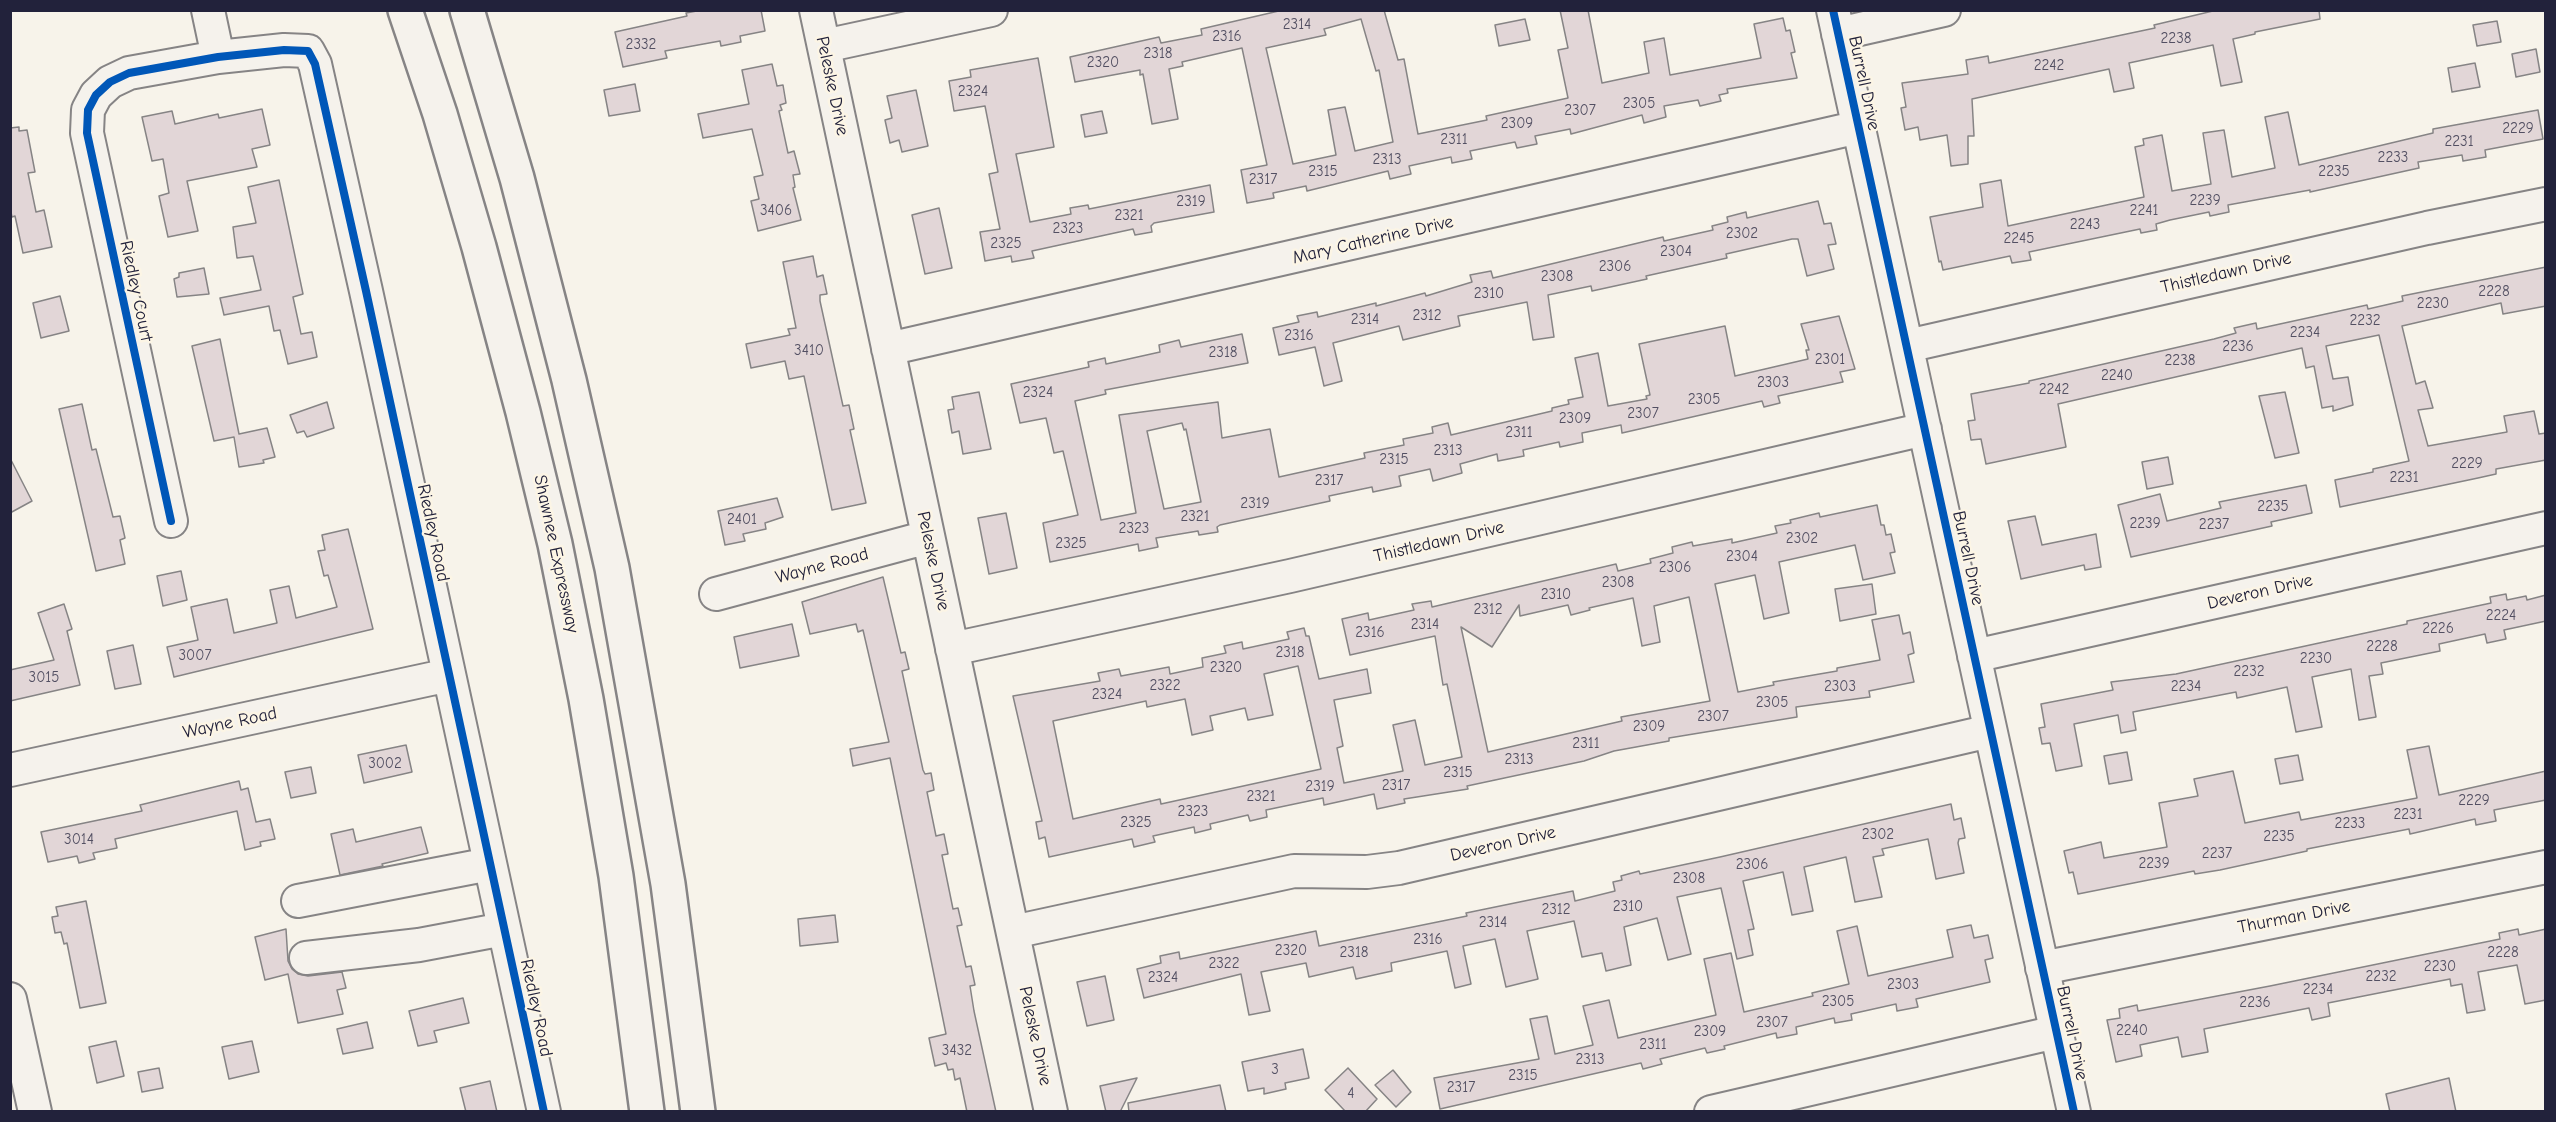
<!DOCTYPE html>
<html>
<head>
<meta charset="utf-8">
<style>
  body { margin:0 }
  #map { position:relative; width:2556px; height:1122px; overflow:hidden; background:#f7f3ea; font-family:"Comic Neue",sans-serif }
  canvas { display:block }
  .frame { position:absolute; inset:0; border:12px solid #22223b; pointer-events:none }
</style>
</head>
<body>
<div id="map">
<canvas width="2556" height="1122"></canvas>
<div class="frame"></div>
</div>
<script>
const c = document.querySelector('canvas').getContext('2d');
c.lineJoin = 'round';
function fill(path, color) {
  c.fillStyle = color;
  c.fill(path, 'evenodd');
}
function shape(rows) {
  const path = new Path2D();
  for (const r of rows) {
    path.moveTo(r[0], r[1]);
    for (let i = 2; i < r.length; i += 2) path.lineTo(r[i], r[i + 1]);
  }
  return path;
}
function stroke(path, color, width, dash) {
  c.strokeStyle = color;
  c.lineWidth = width;
  c.lineCap = dash ? 'butt' : 'round';
  c.setLineDash(dash || []);
  c.stroke(path);
}
function drawText(font, color, halo, rows, align = 'center') {
  c.font = font + ' "Comic Neue",sans-serif';
  c.lineWidth = 5;
  c.setLineDash([]);
  c.textBaseline = 'middle';
  c.strokeStyle = halo;
  c.fillStyle = color;
  for (const [text, x, y, turn = 0] of rows) {
    c.save();
    c.translate(x, y);
    c.rotate((+turn || 0) * Math.PI / 180);
    c.textAlign = isNaN(turn) ? turn : align;
    if (halo) c.strokeText(text, 0, 0);
    c.fillText(text, 0, 0);
    c.restore();
  }
}
const building = shape([
  [702,10,761,10,765,31,740,36,741,42,721,46,720,41,665,51,667,58,623,67,615,32,687,16,686,13,702,10],
  [1283,10,1384,10,1398,60,1404,59,1418,134,1487,120,1486,116,1568,98,1558,50,1568,48,1560,10,1588,10,1602,83,1649,73,1644,42,1664,38,1670,75,1761,58,1754,24,1783,18,1786,31,1790,30,1795,52,1791,53,1797,78,1727,89,1728,93,1719,95,1721,101,1700,106,1698,100,1664,106,1666,117,1644,123,1642,115,1571,134,1570,129,1535,136,1537,144,1517,148,1515,142,1470,151,1472,159,1452,163,1451,157,1409,166,1411,174,1390,179,1388,171,1307,191,1306,186,1273,193,1274,198,1247,203,1241,170,1267,165,1242,48,1182,62,1183,66,1169,69,1178,119,1152,124,1143,74,1140,75,1140,70,1075,82,1070,57,1159,37,1161,43,1202,35,1201,29,1283,10],
  [1361,19,1376,71,1379,70,1393,142,1355,151,1345,107,1328,110,1336,155,1293,164,1266,48,1326,35,1324,29,1361,19],
  [2217,10,2319,10,2320,19,2255,32,2255,34,2233,39,2242,82,2221,86,2213,45,2129,63,2134,88,2114,92,2109,69,1972,99,1974,136,1968,136,1968,164,1951,166,1947,135,1920,140,1918,127,1905,130,1901,108,1906,107,1902,83,1968,74,1966,60,1988,56,1989,63,2155,28,2154,25,2217,10],
  [1525,19,1530,40,1499,46,1495,25,1525,19],
  [2497,21,2501,42,2477,46,2473,25,2497,21],
  [2536,49,2540,72,2516,77,2512,54,2536,49],
  [1038,58,1054,147,1016,154,1030,222,1071,214,1070,208,1088,205,1089,209,1210,185,1214,212,1154,223,1151,226,1152,232,1135,235,1133,229,1032,251,1034,258,1012,262,1011,256,985,261,980,232,1000,229,989,174,998,172,985,106,954,111,949,81,971,77,970,70,1038,58],
  [2475,63,2480,87,2452,92,2448,68,2475,63],
  [772,64,777,86,783,85,786,103,780,105,782,110,779,111,788,153,794,151,800,174,793,175,795,187,793,188,801,220,758,231,751,201,759,199,754,177,763,175,752,129,703,138,698,114,749,104,742,70,772,64],
  [635,84,640,111,609,116,604,90,635,84],
  [916,90,928,146,902,152,899,140,890,143,885,120,892,118,887,96,916,90],
  [262,109,270,145,252,149,257,167,187,181,198,231,168,237,159,196,169,193,163,159,152,161,142,117,172,111,175,124,218,114,219,118,262,109],
  [2538,110,2543,139,2485,150,2486,157,2463,161,2462,155,2418,162,2419,168,2310,192,2310,190,2228,205,2229,212,2210,216,2209,212,2170,220,2156,224,2157,230,2141,233,2140,229,2029,252,2031,260,2012,263,2010,256,1943,270,1941,261,1939,262,1930,217,1983,207,1980,184,2001,180,2008,226,2144,197,2135,147,2144,145,2143,139,2162,135,2172,191,2211,184,2203,133,2224,130,2232,177,2275,168,2265,117,2288,112,2299,165,2433,133,2433,129,2538,110],
  [1102,111,1107,133,1085,137,1081,115,1102,111],
  [19,127,19,131,27,130,35,172,28,173,36,212,44,210,52,247,23,253,15,216,12,217,10,208,10,128,19,127],
  [279,180,303,294,293,297,301,334,312,332,317,357,288,364,280,330,274,331,269,306,224,315,220,298,261,290,253,256,237,258,233,227,256,223,248,187,279,180],
  [1818,201,1824,224,1831,223,1836,244,1828,245,1834,269,1807,276,1798,239,1792,239,1726,254,1727,258,1646,276,1647,279,1592,291,1591,286,1548,295,1554,337,1533,340,1527,302,1458,316,1460,326,1403,340,1399,326,1333,343,1342,381,1324,386,1315,347,1279,355,1273,328,1299,322,1297,316,1317,312,1318,317,1376,303,1376,306,1425,293,1426,296,1472,282,1470,275,1491,271,1493,278,1663,237,1664,241,1713,230,1712,226,1728,222,1727,217,1746,212,1747,218,1818,201],
  [939,208,952,268,925,274,912,215,939,208],
  [813,256,817,277,823,275,827,294,820,295,820,301,843,406,849,405,854,429,850,430,866,503,832,510,804,376,789,379,785,361,751,368,746,344,790,335,788,329,796,328,783,262,813,256],
  [2546,267,2546,306,2503,314,2501,303,2402,326,2416,384,2425,381,2433,408,2418,410,2428,446,2507,432,2504,416,2534,411,2539,434,2546,433,2546,460,2496,469,2496,474,2478,478,2340,507,2335,480,2373,472,2373,469,2409,461,2379,335,2326,346,2333,379,2348,377,2353,405,2333,411,2333,406,2322,408,2314,366,2306,368,2302,348,2058,404,2066,447,1986,464,1981,439,1971,440,1968,421,1975,420,1971,394,2029,383,2029,381,2214,339,2236,333,2234,328,2256,323,2257,329,2367,305,2368,309,2403,301,2402,296,2546,267],
  [204,268,209,294,177,297,174,279,179,277,179,273,204,268],
  [60,296,69,331,41,338,33,303,60,296],
  [1839,316,1855,369,1840,372,1843,382,1778,396,1780,403,1764,407,1762,401,1622,433,1621,425,1582,433,1583,442,1560,447,1559,442,1523,450,1524,456,1498,461,1497,454,1460,464,1462,473,1433,481,1430,469,1399,476,1401,486,1373,492,1372,487,1329,496,1330,501,1220,525,1217,527,1218,532,1199,535,1198,531,1156,538,1158,547,1139,551,1138,544,1050,562,1043,523,1078,515,1063,451,1054,453,1046,418,1020,423,1011,384,1089,367,1088,362,1105,358,1106,364,1160,352,1159,345,1179,340,1181,347,1242,334,1248,363,1105,390,1106,394,1075,401,1101,520,1136,513,1119,415,1218,402,1222,438,1270,429,1279,477,1365,458,1364,453,1404,445,1403,439,1433,433,1432,427,1448,423,1451,435,1552,411,1552,408,1569,404,1568,400,1583,397,1575,358,1598,353,1608,406,1647,399,1646,396,1650,395,1639,344,1725,326,1735,376,1808,359,1806,350,1809,350,1801,324,1839,316],
  [1182,423,1184,430,1186,429,1201,502,1164,509,1147,431,1182,423],
  [220,339,239,434,267,428,275,457,263,460,264,463,239,467,234,437,214,441,192,346,220,339],
  [979,392,991,449,963,454,959,431,952,433,948,410,954,409,952,397,979,392],
  [2285,392,2299,453,2275,458,2259,396,2285,392],
  [327,402,334,428,307,437,304,431,297,433,290,415,327,402],
  [82,404,92,450,96,449,113,517,120,516,125,538,120,540,125,564,96,571,59,409,82,404],
  [2168,457,2173,484,2147,489,2142,462,2168,457],
  [10,458,32,501,10,513,10,458],
  [2306,485,2312,513,2271,522,2272,526,2131,557,2118,505,2160,494,2167,521,2221,508,2219,502,2306,485],
  [777,498,783,517,765,523,766,529,743,534,745,541,725,545,718,511,777,498],
  [1877,505,1881,525,1884,525,1886,535,1891,534,1895,552,1890,553,1895,573,1863,580,1855,545,1779,562,1789,613,1764,619,1755,575,1715,584,1738,692,1774,685,1773,682,1837,671,1837,668,1880,660,1872,620,1899,615,1903,634,1910,632,1914,653,1908,655,1914,682,1869,691,1870,697,1796,707,1797,717,1669,738,1669,741,1614,751,1584,761,1467,786,1468,789,1404,799,1405,803,1377,809,1374,794,1324,805,1323,798,1266,810,1267,817,1250,821,1248,815,1210,824,1211,829,1195,833,1194,827,1153,836,1155,842,1134,847,1132,839,1049,857,1045,837,1039,839,1036,822,1042,821,1013,696,1100,681,1098,673,1119,669,1121,676,1169,667,1170,674,1203,667,1202,658,1226,653,1224,646,1242,642,1243,649,1289,639,1287,632,1304,628,1306,636,1309,636,1319,679,1367,669,1371,693,1334,700,1343,746,1337,748,1344,783,1403,771,1393,725,1415,720,1425,765,1462,757,1447,684,1443,685,1435,636,1350,655,1342,619,1368,613,1369,620,1414,610,1412,604,1431,601,1432,607,1616,564,1618,571,1651,563,1650,559,1673,553,1672,547,1692,542,1693,546,1732,539,1732,543,1777,533,1775,526,1791,523,1790,520,1819,513,1820,517,1877,505],
  [1689,597,1710,701,1621,717,1622,721,1488,752,1461,627,1492,647,1519,605,1520,616,1568,605,1571,615,1590,610,1589,608,1633,598,1642,646,1660,642,1654,606,1689,597],
  [1298,666,1321,769,1161,804,1160,799,1073,819,1053,721,1146,701,1147,707,1185,699,1192,735,1213,730,1210,716,1245,708,1248,720,1273,715,1264,674,1298,666],
  [1006,513,1017,568,989,574,978,518,1006,513],
  [2035,516,2042,545,2096,534,2101,567,2085,570,2084,565,2021,579,2008,521,2035,516],
  [348,529,373,629,174,677,167,647,198,640,191,607,227,599,234,633,277,623,270,590,289,586,296,618,337,607,328,575,324,576,318,551,325,550,322,535,348,529],
  [181,571,187,600,163,606,157,576,181,571],
  [883,577,901,653,905,652,909,669,902,671,923,770,925,774,931,773,934,790,927,792,936,836,944,834,948,854,942,855,953,909,958,908,962,925,957,926,966,967,971,966,975,985,970,986,974,1011,996,1112,967,1112,960,1078,955,1080,953,1069,948,1070,946,1063,935,1066,929,1038,946,1034,890,758,853,766,850,749,889,742,863,630,858,632,856,624,810,634,802,602,883,577],
  [1872,584,1876,614,1840,621,1835,589,1872,584],
  [2506,594,2507,600,2526,596,2527,600,2546,595,2546,621,2504,630,2506,639,2487,643,2485,634,2439,644,2440,651,2381,663,2383,674,2369,676,2376,717,2359,720,2351,669,2312,677,2322,727,2296,732,2287,687,2237,698,2236,692,2133,712,2136,730,2121,733,2118,715,2074,724,2082,766,2056,771,2050,743,2042,744,2039,728,2045,727,2041,704,2113,690,2111,682,2176,674,2407,624,2407,621,2491,603,2490,597,2506,594],
  [64,604,72,629,67,631,80,685,10,701,10,670,54,660,38,613,64,604],
  [792,624,799,656,740,668,734,637,792,624],
  [133,645,141,684,115,689,107,651,133,645],
  [406,745,412,772,364,783,358,755,406,745],
  [2429,746,2439,795,2546,771,2546,800,2494,810,2496,821,2476,825,2475,819,2410,834,2409,829,2307,849,2307,851,2220,870,2195,874,2194,871,2078,894,2073,872,2069,873,2064,851,2101,842,2104,858,2167,847,2159,803,2198,796,2194,779,2233,771,2245,823,2299,812,2301,820,2417,798,2407,750,2429,746],
  [2127,752,2132,780,2109,784,2104,756,2127,752],
  [2298,755,2303,780,2280,784,2275,759,2298,755],
  [311,767,316,793,291,798,285,772,311,767],
  [239,781,241,790,248,788,256,822,270,819,275,839,260,842,261,846,245,850,237,811,115,839,117,848,93,853,95,859,79,863,77,856,48,862,41,832,142,811,140,805,239,781],
  [1951,804,1954,820,1961,818,1965,838,1959,839,1958,843,1964,873,1936,879,1928,839,1882,849,1884,855,1873,857,1882,897,1855,902,1846,857,1804,867,1813,911,1792,915,1783,872,1743,881,1754,929,1748,930,1753,955,1737,959,1721,888,1677,897,1691,954,1668,960,1657,918,1624,927,1631,965,1606,971,1602,953,1582,957,1574,921,1527,931,1538,979,1506,987,1495,939,1463,946,1471,984,1455,988,1447,951,1391,963,1392,971,1356,979,1353,967,1309,977,1306,963,1261,972,1270,1011,1249,1015,1241,974,1144,998,1137,969,1161,963,1160,956,1179,952,1180,959,1316,931,1319,946,1467,916,1466,913,1573,891,1575,901,1615,891,1613,882,1622,880,1621,876,1639,871,1640,874,1720,857,1951,804],
  [421,827,428,853,382,864,383,866,340,875,331,834,353,829,356,842,421,827],
  [86,901,106,1003,80,1008,67,943,64,944,61,932,55,933,52,917,58,916,56,907,86,901],
  [835,915,838,942,800,946,798,919,835,915],
  [1971,925,1974,938,1988,935,1993,958,1985,960,1990,982,1916,999,1918,1007,1897,1011,1896,1004,1851,1014,1852,1020,1835,1023,1834,1018,1796,1027,1797,1034,1777,1038,1776,1033,1724,1046,1725,1049,1707,1053,1705,1048,1660,1059,1662,1064,1643,1069,1641,1063,1440,1109,1434,1078,1539,1059,1530,1019,1547,1016,1555,1054,1593,1045,1583,1006,1609,1000,1618,1038,1716,1015,1704,959,1731,953,1744,1012,1813,996,1812,993,1849,984,1837,931,1857,926,1868,976,1953,957,1947,930,1971,925],
  [286,929,288,961,292,969,298,974,308,976,342,972,346,988,337,990,343,1014,298,1023,288,974,265,980,255,937,286,929],
  [2518,929,2519,935,2546,929,2546,1000,2525,1004,2517,965,2478,972,2485,1010,2467,1013,2462,984,2451,986,2450,979,2328,1003,2330,1016,2312,1020,2309,1008,2204,1029,2208,1052,2182,1057,2178,1037,2140,1045,2142,1056,2116,1062,2107,1020,2120,1018,2119,1009,2137,1005,2138,1011,2270,986,2500,939,2499,933,2518,929],
  [1105,976,1114,1020,1087,1026,1077,982,1105,976],
  [463,998,469,1023,434,1031,437,1042,418,1046,409,1011,463,998],
  [367,1022,373,1048,343,1054,337,1029,367,1022],
  [116,1041,124,1076,97,1083,89,1047,116,1041],
  [252,1041,259,1072,229,1079,222,1047,252,1041],
  [1303,1049,1309,1078,1285,1083,1286,1089,1264,1094,1264,1088,1248,1091,1242,1062,1303,1049],
  [159,1068,163,1088,142,1092,138,1072,159,1068],
  [1348,1068,1377,1099,1365,1112,1346,1112,1325,1090,1348,1068],
  [1393,1070,1411,1092,1396,1107,1375,1085,1393,1070],
  [1137,1078,1120,1112,1106,1112,1100,1086,1137,1078],
  [2449,1078,2456,1112,2390,1112,2386,1094,2449,1078],
  [490,1081,497,1112,466,1112,460,1088,490,1081],
  [1220,1085,1226,1112,1129,1112,1128,1103,1220,1085]
]);
const minor = shape([
  [208,10,218,57],
  [816,10,1051,1112],
  [1833,10,2074,1112],
  [1838,34,1944,10],
  [824,46,991,10],
  [1907,346,2427,228,2546,204],
  [888,349,1859,127],
  [171,521,87,133,88,110,96,95,110,82,129,73,218,57,284,50,308,51,315,64,366,291,544,1112],
  [716,594,928,537],
  [952,649,1290,576,1925,429],
  [1974,656,2546,528],
  [10,770,449,675],
  [298,901,490,864],
  [1013,932,1294,871,1367,872,1399,868,1990,731],
  [306,958,419,945,504,929],
  [2042,968,2546,867],
  [10,999,35,1112],
  [1711,1112,2056,1032]
]);
const highway = shape([
  [405,10,440,114,479,247,523,412,555,544,586,699,616,876,647,1112],
  [467,10,517,178,569,380,612,568,668,884,698,1112]
]);
const cycleway = shape([
  [1833,10,2074,1112],
  [171,521,87,133,88,110,96,95,110,82,129,73,218,57,284,50,308,51,315,64,366,291,544,1112]
]);
const numberNames = [
  ["2314",1297,25],
  ["2316",1227,37],
  ["2238",2176,39],
  ["2332",641,45],
  ["2318",1158,54],
  ["2320",1103,63],
  ["2242",2049,66],
  ["2324",973,92],
  ["2305",1639,104],
  ["2307",1580,111],
  ["2309",1517,124],
  ["2229",2518,129],
  ["2311",1454,140],
  ["2231",2459,142],
  ["2233",2393,158],
  ["2313",1387,160],
  ["2315",1323,172],
  ["2235",2334,172],
  ["2317",1263,180],
  ["2239",2205,201],
  ["2319",1191,202],
  ["3406",776,211],
  ["2241",2144,211],
  ["2321",1129,216],
  ["2243",2085,225],
  ["2323",1068,229],
  ["2302",1742,234],
  ["2245",2019,239],
  ["2325",1006,244],
  ["2304",1676,252],
  ["2306",1615,267],
  ["2308",1557,277],
  ["2228",2494,292],
  ["2310",1489,294],
  ["2230",2433,304],
  ["2312",1427,316],
  ["2314",1365,320],
  ["2232",2365,321],
  ["2234",2305,333],
  ["2316",1299,336],
  ["2236",2238,347],
  ["3410",809,351],
  ["2318",1223,353],
  ["2301",1830,360],
  ["2238",2180,361],
  ["2240",2117,376],
  ["2303",1773,383],
  ["2242",2054,390],
  ["2324",1038,393],
  ["2305",1704,400],
  ["2307",1643,414],
  ["2309",1575,419],
  ["2311",1519,433],
  ["2313",1448,451],
  ["2315",1394,460],
  ["2229",2467,464],
  ["2231",2404,478],
  ["2317",1329,481],
  ["2319",1255,504],
  ["2235",2273,507],
  ["2321",1195,517],
  ["2401",742,520],
  ["2239",2145,524],
  ["2237",2214,525],
  ["2323",1134,529],
  ["2302",1802,539],
  ["2325",1071,544],
  ["2304",1742,557],
  ["2306",1675,568],
  ["2308",1618,583],
  ["2310",1556,595],
  ["2312",1488,610],
  ["2224",2501,616],
  ["2314",1425,625],
  ["2226",2438,629],
  ["2316",1370,633],
  ["2228",2382,647],
  ["2318",1290,653],
  ["3007",195,656],
  ["2230",2316,659],
  ["2320",1226,668],
  ["2232",2249,672],
  ["3015",44,678],
  ["2322",1165,686],
  ["2303",1840,687],
  ["2234",2186,687],
  ["2324",1107,695],
  ["2305",1772,703],
  ["2307",1713,717],
  ["2309",1649,727],
  ["2311",1586,744],
  ["2313",1519,760],
  ["3002",385,764],
  ["2315",1458,773],
  ["2317",1396,786],
  ["2319",1320,787],
  ["2321",1261,797],
  ["2229",2474,801],
  ["2323",1193,812],
  ["2231",2408,815],
  ["2325",1136,823],
  ["2233",2350,824],
  ["2302",1878,835],
  ["2235",2279,837],
  ["3014",79,840],
  ["2237",2217,854],
  ["2239",2154,864],
  ["2306",1752,865],
  ["2308",1689,879],
  ["2310",1628,907],
  ["2312",1556,910],
  ["2314",1493,923],
  ["2316",1428,940],
  ["2320",1291,951],
  ["2318",1354,953],
  ["2228",2503,953],
  ["2322",1224,964],
  ["2230",2440,967],
  ["2232",2381,977],
  ["2324",1163,978],
  ["2303",1903,985],
  ["2234",2318,990],
  ["2305",1838,1002],
  ["2236",2255,1003],
  ["2307",1772,1023],
  ["2240",2132,1031],
  ["2309",1710,1032],
  ["2311",1653,1045],
  ["3432",957,1051],
  ["2313",1590,1060],
  ["3",1275,1070],
  ["2315",1523,1076],
  ["2317",1461,1088],
  ["4",1351,1094]
];
const streetNames = [
  ["Burrell Drive",1864,83,78],
  ["Peleske Drive",832,86,78],
  ["Mary Catherine Drive",1373,240,-13],
  ["Thistledawn Drive",2226,273,-13],
  ["Riedley Court",136,291,78],
  ["Riedley Road",433,533,78],
  ["Thistledawn Drive",1439,542,-13],
  ["Shawnee Expressway",556,554,78],
  ["Burrell Drive",1968,558,78],
  ["Peleske Drive",933,561,78],
  ["Wayne Road",822,566,-15],
  ["Deveron Drive",2260,592,-13],
  ["Wayne Road",230,723,-12],
  ["Deveron Drive",1503,844,-13],
  ["Thurman Drive",2294,917,-11],
  ["Riedley Road",536,1008,78],
  ["Burrell Drive",2072,1033,78],
  ["Peleske Drive",1035,1036,78]
];
fill(building, '#e2d6d7');
stroke(building, '#868485', 1.5);
stroke(minor, '#868485', 36);
stroke(highway, '#868485', 38);
stroke(minor, '#f5f2ec', 32);
stroke(highway, '#f5f2ec', 33);
stroke(cycleway, '#0057b8', 8);
drawText('15px', '#524f62', null, numberNames);
drawText('18px', '#22223b', '#fcf5e5', streetNames);
</script>
</body>
</html>
